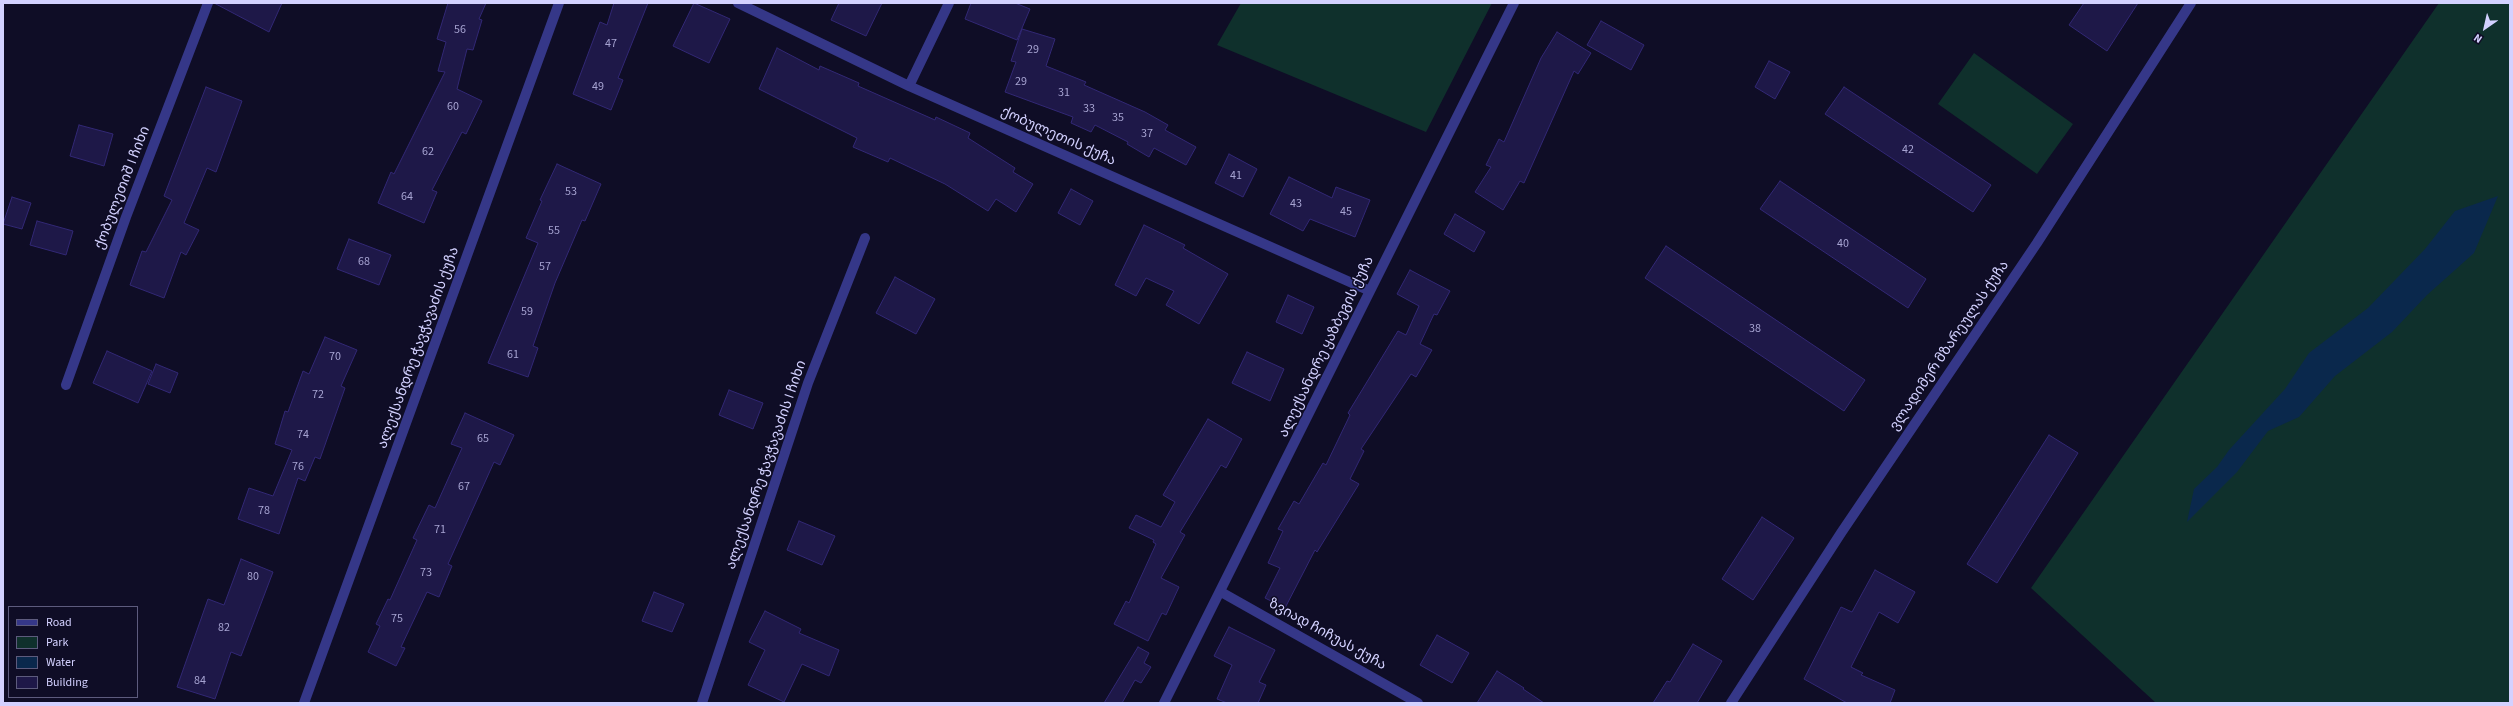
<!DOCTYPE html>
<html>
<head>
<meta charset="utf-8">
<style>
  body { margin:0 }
  #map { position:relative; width:2513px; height:706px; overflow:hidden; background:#0f0d26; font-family:"Source Sans 3",sans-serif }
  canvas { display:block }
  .frame { position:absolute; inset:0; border:4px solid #d3d1ff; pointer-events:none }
  .legend { position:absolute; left:8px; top:606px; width:130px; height:92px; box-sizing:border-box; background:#0f0d26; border:1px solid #5d5b7d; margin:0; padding:5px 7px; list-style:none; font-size:12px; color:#d3d1ff }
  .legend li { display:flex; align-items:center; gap:8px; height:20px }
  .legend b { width:20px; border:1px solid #5d5b7d }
  .north { position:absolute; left:2465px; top:8px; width:40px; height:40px; -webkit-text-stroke:3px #0f0d26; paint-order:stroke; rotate:214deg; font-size:11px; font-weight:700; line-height:16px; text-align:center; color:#d3d1ff }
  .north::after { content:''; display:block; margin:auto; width:14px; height:18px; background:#d3d1ff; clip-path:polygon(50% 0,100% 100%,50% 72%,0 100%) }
</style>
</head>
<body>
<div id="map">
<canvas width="2513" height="706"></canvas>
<div class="frame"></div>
<ul class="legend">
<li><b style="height:5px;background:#353788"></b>Road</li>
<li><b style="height:11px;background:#0f302c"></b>Park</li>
<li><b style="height:11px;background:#0a284c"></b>Water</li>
<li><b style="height:11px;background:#1e1848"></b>Building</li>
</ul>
<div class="north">N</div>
</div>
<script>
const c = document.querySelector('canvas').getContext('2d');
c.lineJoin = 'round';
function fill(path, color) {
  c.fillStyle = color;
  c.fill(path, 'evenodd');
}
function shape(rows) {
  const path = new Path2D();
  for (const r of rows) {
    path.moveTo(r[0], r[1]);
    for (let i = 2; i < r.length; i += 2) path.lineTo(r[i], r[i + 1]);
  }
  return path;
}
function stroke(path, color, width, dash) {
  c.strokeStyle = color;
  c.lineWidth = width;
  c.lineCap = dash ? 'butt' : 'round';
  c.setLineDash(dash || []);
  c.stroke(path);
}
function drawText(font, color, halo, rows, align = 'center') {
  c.font = font + ' "Source Sans 3","Noto Sans Georgian",sans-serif';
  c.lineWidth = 3;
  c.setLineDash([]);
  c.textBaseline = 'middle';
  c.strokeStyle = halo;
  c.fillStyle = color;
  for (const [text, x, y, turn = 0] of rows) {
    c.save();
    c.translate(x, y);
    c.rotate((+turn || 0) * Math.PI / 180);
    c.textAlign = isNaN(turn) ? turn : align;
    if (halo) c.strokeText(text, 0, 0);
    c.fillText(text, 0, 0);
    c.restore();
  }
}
const green = shape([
  [1241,3,1492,3,1426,132,1217,45],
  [2439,3,2510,3,2510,703,2156,703,2031,588],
  [1974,53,2073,124,2037,174,1938,104]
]);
const water = shape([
  [2498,196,2474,253,2427,295,2392,332,2335,376,2299,417,2268,431,2237,472,2187,522,2194,489,2217,467,2229,450,2285,389,2309,353,2368,308,2425,249,2455,211]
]);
const building = shape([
  [214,3,282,3,269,32,214,3],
  [448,3,486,3,479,19,482,20,473,50,467,49,457,89,482,101,466,134,462,132,432,190,437,192,424,223,378,203,391,172,394,174,445,72,438,71,446,42,437,39,448,3],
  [614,3,648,3,618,78,623,80,611,110,573,94,600,22,607,25,614,3],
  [694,3,730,19,709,63,673,46,694,3],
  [839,3,882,3,866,36,831,20,839,3],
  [971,3,1015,3,1030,9,1017,40,965,19,971,3],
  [2084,3,2138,3,2107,51,2069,25,2084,3],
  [1601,21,1644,45,1631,70,1587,45,1601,21],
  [1022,29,1055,39,1046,66,1086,82,1084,85,1145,112,1168,125,1165,130,1196,147,1186,165,1154,148,1149,157,1127,144,1128,142,1095,125,1091,132,1071,123,1073,117,1005,92,1016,62,1011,61,1022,29],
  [1557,32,1591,53,1578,74,1574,71,1524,183,1520,181,1503,210,1475,192,1491,167,1486,165,1499,139,1504,142,1541,58,1557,32],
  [777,48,819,70,820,66,859,83,858,86,935,120,936,117,970,133,968,138,1015,168,1013,172,1033,184,1016,212,996,199,988,211,945,184,890,158,888,162,853,147,857,138,759,89,777,48],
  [1769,61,1790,72,1775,99,1755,87,1769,61],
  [206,87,242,101,216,172,207,168,184,223,199,230,186,255,181,252,164,298,130,285,142,251,146,252,172,200,164,196,206,87],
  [1844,87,1991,185,1973,212,1825,114,1844,87],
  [79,125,113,134,104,166,70,156,79,125],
  [1229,154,1257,169,1243,197,1215,183,1229,154],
  [557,164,601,184,585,221,582,220,555,283,533,346,538,348,528,377,488,363,538,243,526,238,542,201,540,200,557,164],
  [1289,177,1332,198,1336,187,1370,200,1355,237,1310,219,1303,231,1270,214,1289,177],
  [1780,181,1926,279,1908,308,1760,209,1780,181],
  [1071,189,1093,201,1080,225,1058,213,1071,189],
  [12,197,31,203,22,229,3,224,12,197],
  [1455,214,1485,232,1474,252,1444,234,1455,214],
  [37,221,73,231,66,255,30,245,37,221],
  [1144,225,1185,245,1183,248,1228,274,1199,324,1166,305,1174,291,1146,278,1136,296,1115,285,1144,225],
  [349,239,391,255,379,285,337,269,349,239],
  [1666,246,1865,380,1844,411,1645,278,1666,246],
  [1410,270,1450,291,1437,315,1434,314,1420,344,1432,350,1416,377,1411,374,1361,449,1364,451,1350,479,1359,484,1317,552,1315,550,1285,608,1265,598,1280,568,1268,563,1283,531,1278,529,1294,501,1299,504,1323,463,1326,465,1350,415,1348,413,1398,331,1406,335,1419,306,1397,294,1410,270],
  [895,277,935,299,916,334,876,313,895,277],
  [1288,295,1314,307,1302,334,1276,322,1288,295],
  [325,337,357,350,341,386,345,388,320,459,315,457,305,481,298,478,279,534,238,519,249,488,273,496,292,450,275,444,285,411,288,412,303,371,309,374,325,337],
  [107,351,152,371,138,403,93,383,107,351],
  [1247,352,1284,369,1270,401,1232,383,1247,352],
  [156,364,178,373,170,393,148,384,156,364],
  [729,390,763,403,753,429,719,415,729,390],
  [465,413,514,435,500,465,494,462,448,564,452,566,439,597,427,592,401,647,405,648,396,666,368,652,380,626,376,624,388,599,390,600,417,540,413,538,429,505,435,508,462,448,451,444,465,413],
  [1208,419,1242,439,1226,468,1221,465,1180,532,1185,535,1161,578,1179,587,1166,615,1162,613,1148,641,1114,624,1126,601,1129,603,1156,544,1153,542,1154,540,1129,528,1136,515,1161,527,1175,502,1163,495,1208,419],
  [2049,435,2078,453,1997,583,1967,564,2049,435],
  [1762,517,1794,538,1753,600,1722,579,1762,517],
  [799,521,835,536,822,565,787,550,799,521],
  [241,559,273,572,241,656,231,652,215,699,177,687,208,599,224,605,241,559],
  [1875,570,1915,592,1898,623,1879,612,1851,667,1863,673,1861,675,1895,690,1890,703,1847,703,1804,679,1841,607,1852,612,1875,570],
  [654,592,684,604,672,632,642,621,654,592],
  [765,611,801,629,799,633,839,650,829,676,802,664,784,702,748,685,765,650,749,642,765,611],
  [1229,627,1275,650,1259,682,1266,685,1258,703,1227,703,1217,699,1232,665,1214,656,1229,627],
  [1437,635,1469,653,1452,683,1420,665,1437,635],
  [1693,644,1722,661,1697,703,1653,703,1667,681,1670,682,1693,644],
  [1138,647,1149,653,1144,663,1151,667,1141,683,1135,680,1122,703,1104,703,1138,647],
  [1497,671,1524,688,1523,689,1544,703,1477,703,1497,671]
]);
const minor = shape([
  [738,3,909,86,1370,291],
  [909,86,949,3],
  [66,385,126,217,208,3],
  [1221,592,1418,703],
  [702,703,808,383,865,238],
  [1164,703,1514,3],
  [1731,703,1841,533,2037,243,2191,3]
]);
const tertiary = shape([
  [304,703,559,3]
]);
const numberNames = [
  ["56",460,30],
  ["47",611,44],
  ["29",1033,50],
  ["29",1021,82],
  ["49",598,87],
  ["31",1064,93],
  ["60",453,107],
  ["33",1089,109],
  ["35",1118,118],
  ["37",1147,134],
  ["42",1908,150],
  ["62",428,152],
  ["41",1236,176],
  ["53",571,192],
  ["64",407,197],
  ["43",1296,204],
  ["45",1346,212],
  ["55",554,231],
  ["40",1843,244],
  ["68",364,262],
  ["57",545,267],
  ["59",527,312],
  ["38",1755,329],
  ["61",513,355],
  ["70",335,357],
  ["72",318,395],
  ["74",303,435],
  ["65",483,439],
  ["76",298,467],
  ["67",464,487],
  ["78",264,511],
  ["71",440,530],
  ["73",426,573],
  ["80",253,577],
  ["75",397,619],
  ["82",224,628],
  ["84",200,681]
];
const streetNames = [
  ["ქობულეთის ქუჩა",1058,137,24],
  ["ქობულეთიშ I ჩიხი",123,188,-69],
  ["ვლადიმერ მზარეულას ქუჩა",1950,346,-56],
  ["ალექსანდრე ყაზბეგის ქუჩა",1327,347,-64],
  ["ალექსანდრე ჭავჭავაძის ქუჩა",419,348,-70],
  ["ალექსანდრე ჭავჭავაძის I ჩიხი",767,465,-71],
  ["ზვიად ჩიჩუას ქუჩა",1327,635,29]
];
fill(green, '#0f302c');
fill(water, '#0a284c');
fill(building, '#1e1848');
stroke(building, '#322875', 1);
stroke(minor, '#353788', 10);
stroke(tertiary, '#353788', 10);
drawText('12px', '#a6a3d1', null, numberNames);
drawText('14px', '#d3d1ff', '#0f0d26', streetNames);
</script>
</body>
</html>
